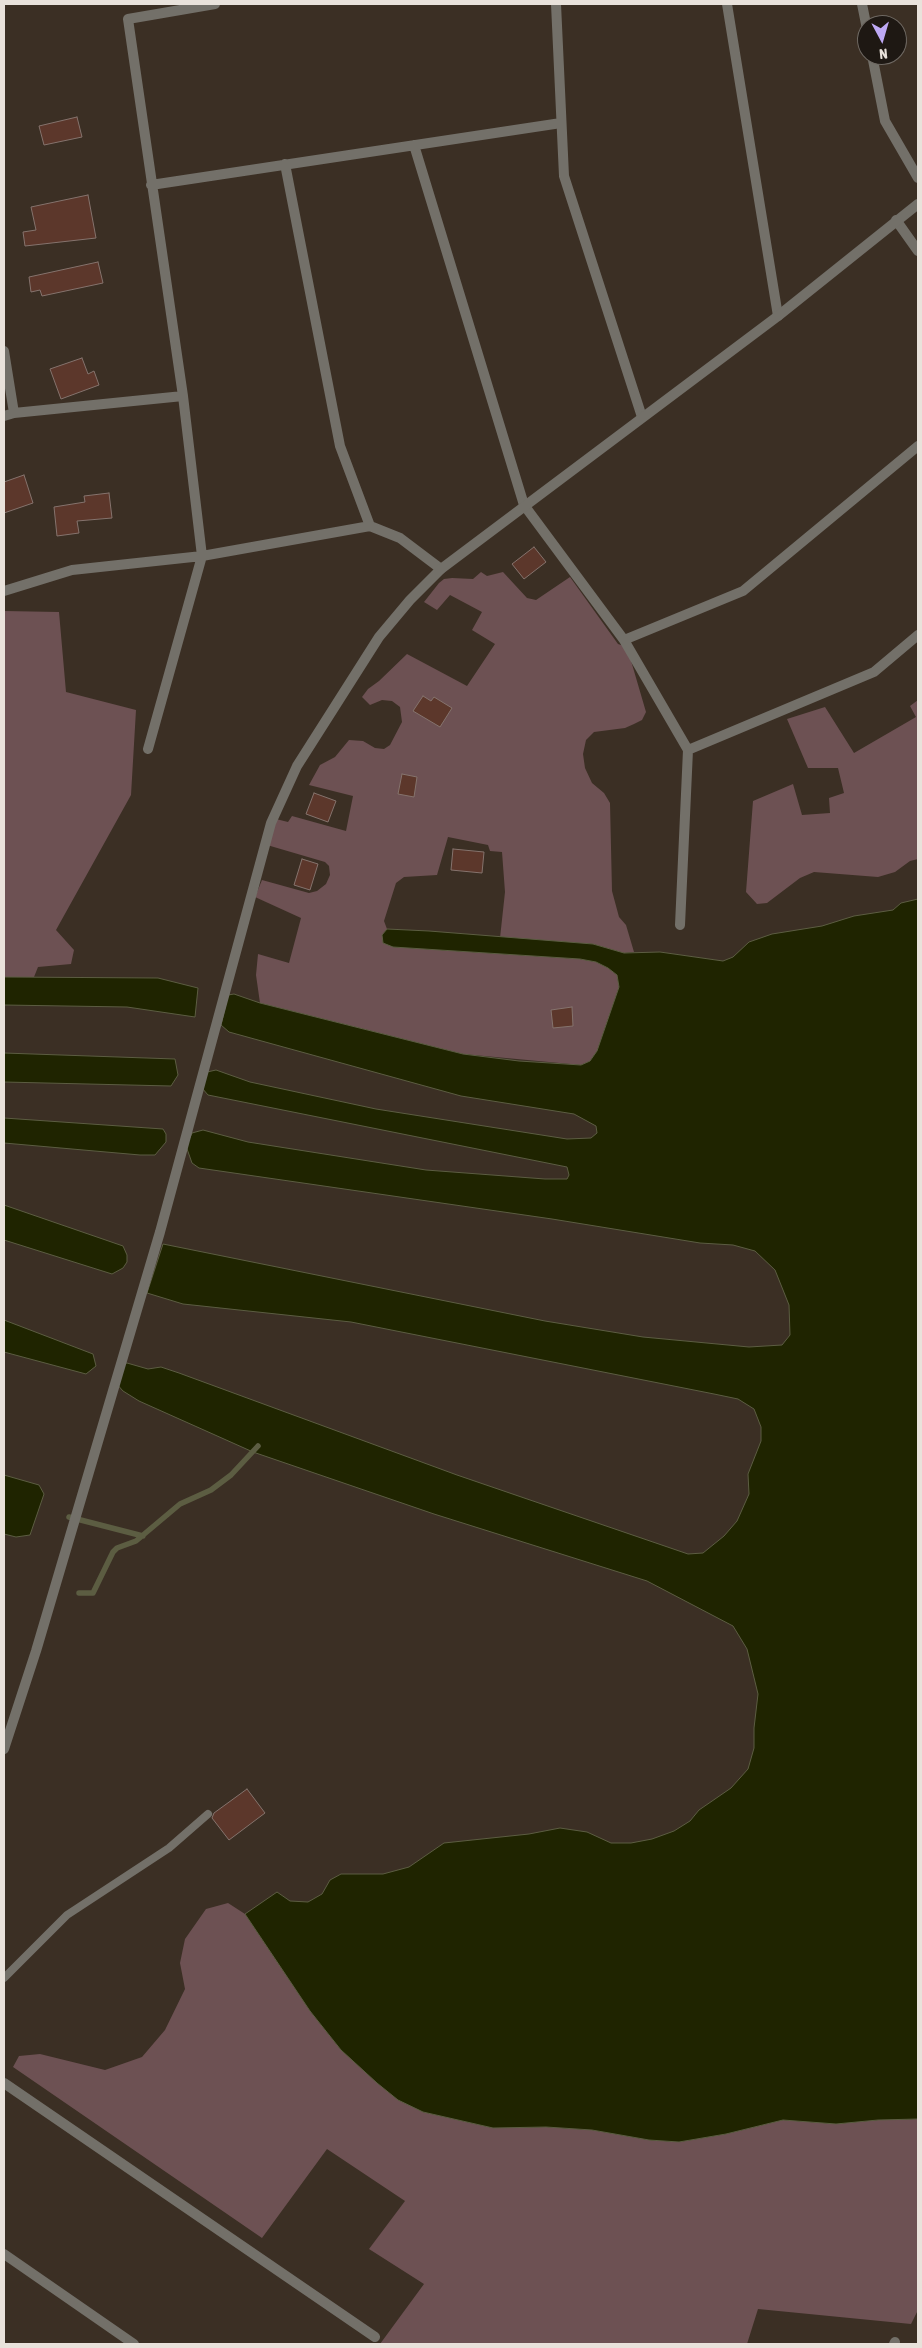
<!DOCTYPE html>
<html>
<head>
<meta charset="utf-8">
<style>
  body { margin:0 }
  #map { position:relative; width:922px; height:2348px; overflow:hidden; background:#3b2f24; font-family:"Asap Condensed",sans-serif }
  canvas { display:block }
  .frame { position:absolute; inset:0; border:5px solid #e9e2db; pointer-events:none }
  .north { position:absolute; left:857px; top:15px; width:50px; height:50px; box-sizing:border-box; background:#1e1813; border:1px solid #6f6963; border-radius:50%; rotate:174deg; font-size:14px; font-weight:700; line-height:20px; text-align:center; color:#e9e2db }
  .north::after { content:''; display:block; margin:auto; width:18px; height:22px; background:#bea9f5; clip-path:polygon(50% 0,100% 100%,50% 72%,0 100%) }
</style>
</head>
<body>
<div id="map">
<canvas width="922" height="2348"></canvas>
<div class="frame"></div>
<div class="north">N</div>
</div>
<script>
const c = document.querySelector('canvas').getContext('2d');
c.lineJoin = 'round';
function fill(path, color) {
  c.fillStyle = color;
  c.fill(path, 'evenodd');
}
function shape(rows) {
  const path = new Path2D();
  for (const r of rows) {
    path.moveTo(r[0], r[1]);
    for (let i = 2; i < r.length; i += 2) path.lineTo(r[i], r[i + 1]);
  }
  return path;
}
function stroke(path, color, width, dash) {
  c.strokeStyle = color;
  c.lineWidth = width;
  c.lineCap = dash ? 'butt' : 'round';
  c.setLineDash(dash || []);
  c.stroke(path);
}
const green = shape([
  [481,572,487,576,503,572,527,598,536,600,570,577,618,644,627,647,646,712,642,720,634,724,625,728,594,732,586,740,583,754,585,768,592,783,604,793,610,803,612,891,619,917,626,925,634,952,624,953,593,944,500,938,505,892,502,852,490,851,488,845,448,837,437,875,404,877,396,883,384,921,387,929,382,935,393,947,580,959,596,962,608,968,617,975,619,987,597,1051,590,1061,581,1065,463,1054,260,1003,256,975,258,954,289,963,301,918,255,897,262,880,309,893,317,891,326,884,330,875,329,866,325,862,267,845,276,819,288,822,292,816,346,831,353,796,309,785,320,765,335,757,349,740,363,741,375,748,384,749,390,745,402,722,400,707,392,701,382,700,370,705,362,697,368,689,379,681,407,654,467,686,495,644,472,630,482,612,450,595,437,610,424,602,439,583,444,579,452,578,473,579],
  [4,611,59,612,66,692,136,710,131,795,56,930,74,950,71,964,38,967,34,977,4,977],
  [918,700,918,859,910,861,895,872,878,877,814,872,800,878,767,903,757,904,746,892,753,801,793,784,802,815,830,813,829,798,844,793,838,768,808,768,787,719,825,707,854,753,916,717,910,706],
  [228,1903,245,1914,310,2011,341,2050,423,2112,493,2128,546,2127,592,2130,649,2140,679,2142,726,2134,783,2120,836,2124,878,2120,918,2119,918,2310,911,2324,758,2309,747,2344,380,2344,424,2284,369,2249,405,2201,327,2149,262,2238,13,2067,19,2056,40,2054,105,2070,142,2057,165,2030,185,1989,180,1963,185,1939,206,1909]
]);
const water = shape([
  [918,899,918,2119,878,2120,836,2124,783,2120,726,2134,679,2142,649,2140,592,2130,546,2127,493,2128,423,2112,398,2100,377,2083,341,2050,310,2011,245,1914,277,1892,290,1901,308,1902,322,1894,330,1880,341,1874,383,1874,409,1867,444,1843,529,1834,560,1828,587,1832,611,1843,631,1843,652,1839,674,1831,690,1821,699,1810,731,1788,748,1769,754,1748,754,1728,758,1694,747,1649,733,1626,647,1581,434,1514,253,1452,139,1401,123,1391,115,1382,122,1364,127,1363,148,1369,161,1367,179,1373,457,1475,688,1554,703,1553,724,1536,737,1521,749,1494,748,1474,761,1441,761,1427,754,1409,738,1399,714,1394,351,1322,183,1304,147,1293,163,1244,545,1321,643,1337,749,1347,782,1345,790,1335,789,1305,775,1270,755,1251,733,1245,700,1243,552,1219,199,1168,192,1163,186,1146,192,1133,203,1130,248,1142,426,1170,545,1179,567,1179,569,1175,567,1167,557,1165,208,1095,202,1088,207,1072,216,1070,250,1082,376,1109,567,1139,591,1138,597,1133,596,1126,574,1114,461,1096,229,1032,221,1025,228,995,234,994,260,1003,463,1054,519,1061,581,1065,590,1061,597,1051,619,987,617,975,608,968,596,962,580,959,393,947,383,943,382,935,387,929,429,931,593,944,624,953,660,952,723,961,733,957,749,942,772,934,822,926,854,916,893,910,901,903,918,899],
  [4,977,158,978,198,988,195,1017,127,1007,4,1005,4,977],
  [4,1053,175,1059,178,1075,171,1086,4,1082,4,1053],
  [4,1118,163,1129,166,1134,166,1142,155,1155,140,1155,4,1143,4,1118],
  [4,1205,123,1246,127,1255,127,1262,123,1268,112,1274,4,1240,4,1205],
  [4,1320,93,1354,96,1366,86,1374,4,1352,4,1320],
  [4,1475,39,1485,44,1494,30,1535,16,1537,4,1534,4,1475]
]);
const stream = shape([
  [69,1517,143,1536],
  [79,1593,93,1593,113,1552,117,1548,136,1541,180,1504,211,1490,231,1475,258,1446]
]);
const building = shape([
  [77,117,82,137,44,145,39,126,77,117],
  [88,195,96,238,25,246,23,232,36,230,31,207,88,195],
  [98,262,103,283,42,296,40,290,31,292,29,277,98,262],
  [82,358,88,374,94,371,99,385,61,399,50,369,82,358],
  [24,475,33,503,4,513,4,482,24,475],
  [109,493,112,518,77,521,79,533,57,536,54,507,85,502,84,496,109,493],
  [534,547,546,562,524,579,512,564,534,547],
  [423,696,431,701,434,697,452,708,440,727,413,711,423,696],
  [402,774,417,777,414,797,398,794,402,774],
  [314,793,336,801,328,822,306,814,314,793],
  [453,849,484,852,482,873,451,870,453,849],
  [302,859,318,864,310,890,294,885,302,859],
  [572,1007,573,1026,553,1028,551,1010,572,1007],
  [247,1789,265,1813,229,1840,212,1818,214,1813,247,1789]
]);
const service = shape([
  [4,1978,67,1915,169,1848,208,1814]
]);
const minor = shape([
  [556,4,564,176,642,417],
  [727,4,778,316],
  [862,4,867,29],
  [872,55,885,121,918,178],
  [414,145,524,505,624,640,743,591,918,446],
  [285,164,340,446,370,526],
  [151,185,561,123],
  [896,220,918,251],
  [4,351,14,413],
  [4,416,14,413,183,396],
  [4,591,72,570,202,556,370,526,400,538,441,569],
  [624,640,688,750],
  [148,749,202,556,183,396,128,19,215,4],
  [680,925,688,750,874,672,918,635],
  [4,2083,375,2337],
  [4,2254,134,2344],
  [894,2344,895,2342]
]);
const tertiary = shape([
  [4,1749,36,1651,160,1232,271,823,297,766,379,637,410,600,441,569,778,316,918,204]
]);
fill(green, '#6d5153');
fill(water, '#1f2400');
stroke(water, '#5c5d42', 1);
stroke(stream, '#5c5d42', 5.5);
fill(building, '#5c372b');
stroke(building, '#85736d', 1);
stroke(service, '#737069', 8);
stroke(minor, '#737069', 10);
stroke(tertiary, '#737069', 10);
</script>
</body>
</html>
